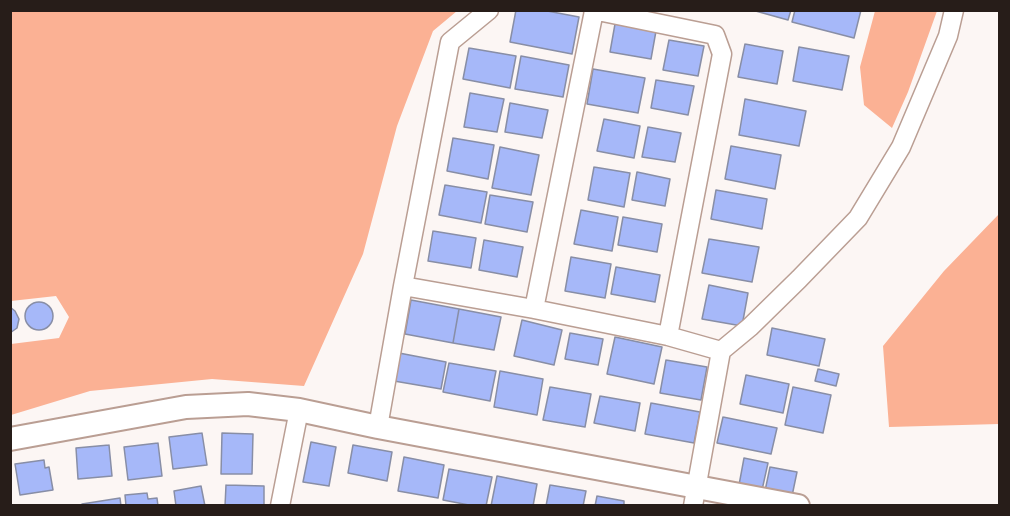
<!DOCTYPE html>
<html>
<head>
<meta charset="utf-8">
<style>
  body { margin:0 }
  #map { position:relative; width:1010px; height:516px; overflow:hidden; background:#fcf6f4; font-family:"Roboto Serif",serif }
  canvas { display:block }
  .frame { position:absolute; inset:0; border:12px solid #271d19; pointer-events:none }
</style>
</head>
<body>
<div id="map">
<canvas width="1010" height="516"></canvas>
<div class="frame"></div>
</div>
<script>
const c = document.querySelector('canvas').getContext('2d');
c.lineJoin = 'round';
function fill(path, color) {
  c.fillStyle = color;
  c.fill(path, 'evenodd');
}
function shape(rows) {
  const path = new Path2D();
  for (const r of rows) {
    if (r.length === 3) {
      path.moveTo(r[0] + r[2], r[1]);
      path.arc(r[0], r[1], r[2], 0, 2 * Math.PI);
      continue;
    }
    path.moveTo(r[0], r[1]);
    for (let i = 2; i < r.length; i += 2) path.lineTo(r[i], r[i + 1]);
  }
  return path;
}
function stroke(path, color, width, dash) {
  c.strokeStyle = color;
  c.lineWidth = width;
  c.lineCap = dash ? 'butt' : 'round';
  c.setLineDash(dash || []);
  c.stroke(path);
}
const forest = shape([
  [11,10,457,11,433,31,397,126,363,254,304,386,212,379,90,391,11,415,11,344,59,338,69,317,56,296,11,301],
  [875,11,937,11,908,92,892,128,864,105,860,67],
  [999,214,999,424,889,427,883,346,944,271]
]);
const building = shape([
  [516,10,542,10,579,17,572,54,510,42,516,10],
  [752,10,791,10,788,20,752,10],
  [795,10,861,10,854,38,792,22,795,10],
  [615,24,656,31,651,59,610,52,615,24],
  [669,40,704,46,698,76,663,70,669,40],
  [745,44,783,51,777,84,738,77,745,44],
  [799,47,849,56,842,90,793,81,799,47],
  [469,48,516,56,510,88,463,79,469,48],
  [521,56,569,65,563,97,515,89,521,56],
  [593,69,645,78,638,113,587,104,593,69],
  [656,80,694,86,688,115,651,108,656,80],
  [470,93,504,99,497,132,464,127,470,93],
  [745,99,806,111,799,146,739,135,745,99],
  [510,103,548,110,542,138,505,132,510,103],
  [604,119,640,126,634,158,597,151,604,119],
  [648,127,681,133,675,162,642,157,648,127],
  [453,138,494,145,488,179,447,171,453,138],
  [731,146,781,155,775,189,725,179,731,146],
  [500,147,539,155,531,195,492,188,500,147],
  [594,167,630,173,624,207,588,200,594,167],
  [637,172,670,179,665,206,632,200,637,172],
  [445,185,487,192,481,223,439,215,445,185],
  [716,190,767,199,762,229,711,219,716,190],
  [490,195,533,202,527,232,485,224,490,195],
  [581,210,618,217,612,251,574,244,581,210],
  [623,217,662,224,657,252,618,245,623,217],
  [433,231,476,238,471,268,428,261,433,231],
  [709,239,759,247,752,282,702,273,709,239],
  [484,240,523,247,517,277,479,270,484,240],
  [571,257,611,264,605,298,565,291,571,257],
  [616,267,660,275,655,302,611,294,616,267],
  [709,285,748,293,742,326,702,319,709,285],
  [411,300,459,309,453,343,405,334,411,300],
  [39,316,14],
  [10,307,15,311,19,319,17,328,10,333,10,307],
  [459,309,501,317,494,350,453,343,459,309],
  [522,320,562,330,554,365,514,356,522,320],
  [772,328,825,339,819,366,767,355,772,328],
  [570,333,603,339,598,365,565,359,570,333],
  [615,337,662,347,654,384,607,374,615,337],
  [399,353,446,362,441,389,394,381,399,353],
  [666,360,707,367,701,400,660,393,666,360],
  [449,363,496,371,490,401,443,392,449,363],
  [818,369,839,374,836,386,815,381,818,369],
  [500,371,543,379,537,415,494,407,500,371],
  [746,375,789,384,783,413,740,404,746,375],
  [550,387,591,394,585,427,543,420,550,387],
  [793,387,831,395,823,433,785,425,793,387],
  [600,396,640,403,635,431,594,423,600,396],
  [651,403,700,412,694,443,645,434,651,403],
  [723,417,777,428,771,454,717,443,723,417],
  [202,433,207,465,173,469,169,437,202,433],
  [222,433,253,434,252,474,221,474,222,433],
  [311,442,336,447,329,486,303,482,311,442],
  [158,443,162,476,128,480,124,447,158,443],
  [109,445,112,476,78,479,76,448,109,445],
  [353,445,392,452,387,481,348,473,353,445],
  [404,457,444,465,438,498,398,491,404,457],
  [744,458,768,463,762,490,739,485,744,458],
  [44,460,45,468,49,467,53,490,20,495,15,464,44,460],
  [770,467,797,472,792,496,765,491,770,467],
  [449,469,492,477,486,506,474,506,443,500,449,469],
  [497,476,537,484,533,506,491,506,497,476],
  [226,485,264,486,264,506,225,506,226,485],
  [550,485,586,491,583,506,546,506,550,485],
  [201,486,205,506,176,506,174,491,201,486],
  [147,493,148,499,157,498,158,506,126,506,125,495,147,493],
  [597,496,624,501,624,506,595,506,597,496],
  [120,498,121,506,82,506,82,504,120,498]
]);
const minor = shape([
  [593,10,715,35,722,54,668,336],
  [403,286,534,309,668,336,721,351],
  [534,309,594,11],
  [378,427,403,286,450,42,489,10],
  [280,506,299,410],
  [693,506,721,351,750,327,799,279,858,218,901,147,948,36,954,10]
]);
const tertiary = shape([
  [10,439,186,407,248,404,299,410,378,427,798,506]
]);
fill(forest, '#fbb194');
fill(building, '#a6b8f9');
stroke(building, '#888ea6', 1.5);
stroke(minor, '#ba9e93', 21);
stroke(tertiary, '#ba9e93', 26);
stroke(minor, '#fff', 18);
stroke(tertiary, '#fff', 22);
</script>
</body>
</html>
